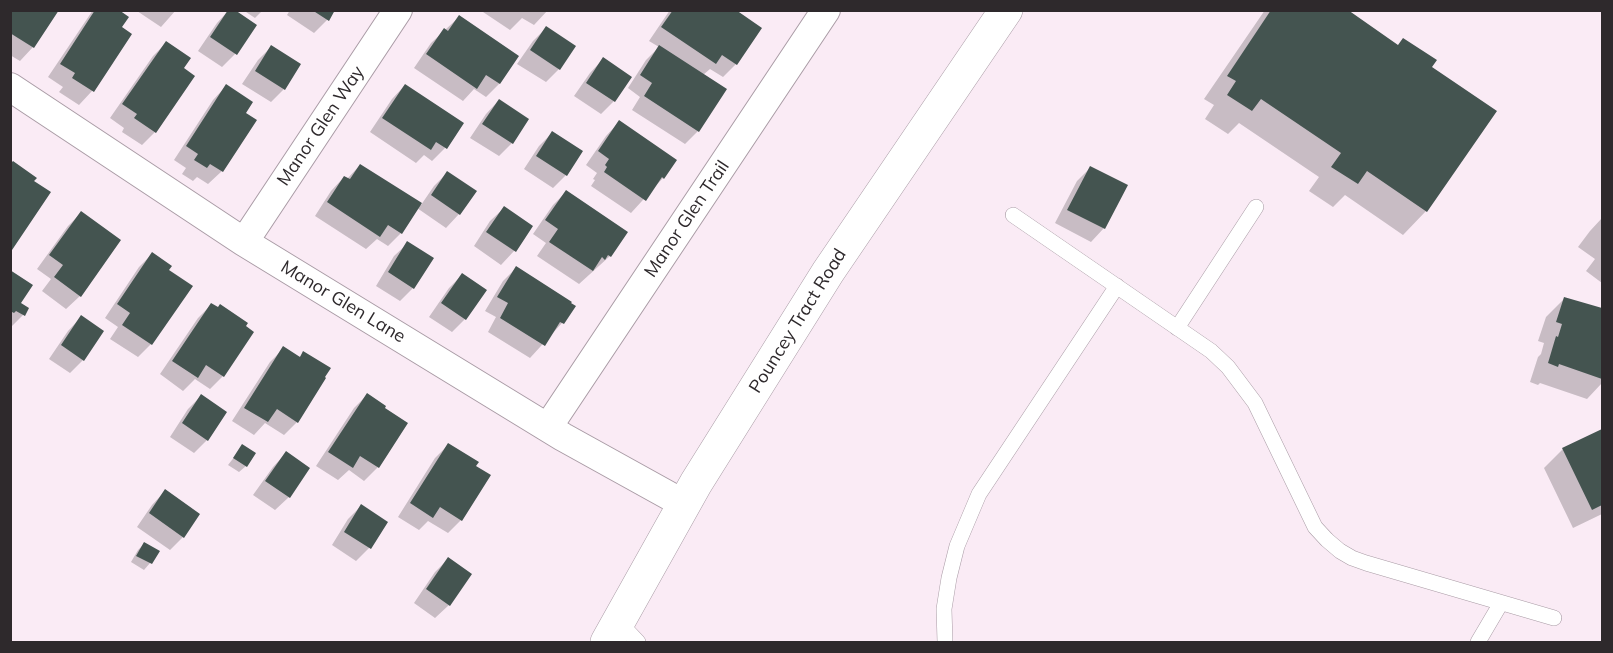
<!DOCTYPE html>
<html>
<head>
<meta charset="utf-8">
<style>
  body { margin:0 }
  #map { position:relative; width:1613px; height:653px; overflow:hidden; background:#faebf5; font-family:Mulish,sans-serif }
  canvas { display:block }
  .frame { position:absolute; inset:0; border:12px solid #2e292c; pointer-events:none }
</style>
</head>
<body>
<div id="map">
<canvas width="1613" height="653"></canvas>
<div class="frame"></div>
</div>
<script>
const c = document.querySelector('canvas').getContext('2d');
c.lineJoin = 'round';
function fill(path, color) {
  c.fillStyle = color;
  c.fill(path, 'evenodd');
}
function shape(rows) {
  const path = new Path2D();
  for (const r of rows) {
    path.moveTo(r[0], r[1]);
    for (let i = 2; i < r.length; i += 2) path.lineTo(r[i], r[i + 1]);
  }
  return path;
}
function stroke(path, color, width, dash) {
  c.strokeStyle = color;
  c.lineWidth = width;
  c.lineCap = dash ? 'butt' : 'round';
  c.setLineDash(dash || []);
  c.stroke(path);
}
function drawText(font, color, halo, rows, align = 'center') {
  c.font = font + ' Mulish,sans-serif';
  c.lineWidth = 6;
  c.setLineDash([]);
  c.textBaseline = 'middle';
  c.strokeStyle = halo;
  c.fillStyle = color;
  for (const [text, x, y, turn = 0] of rows) {
    c.save();
    c.translate(x, y);
    c.rotate((+turn || 0) * Math.PI / 180);
    c.textAlign = isNaN(turn) ? turn : align;
    if (halo) c.strokeText(text, 0, 0);
    c.fillText(text, 0, 0);
    c.restore();
  }
}
const shadow = shape([
  [10,10,57,10,33,47,20,61,10,55],
  [93,10,116,10,120,28,130,34,92,91,79,105,59,92,63,87,48,77],
  [176,10,161,27,137,11,137,10],
  [229,10,235,54,222,67,198,51,217,23],
  [243,10,263,10,255,18],
  [290,10,334,10,327,20,314,33,287,15],
  [480,10,548,10,534,25,522,18,510,30],
  [670,10,733,10,736,64,723,77,710,69,703,75,698,131,685,144,632,110,640,97,628,88,646,60,659,47,649,41],
  [1265,10,1345,10,1430,67,1426,211,1403,235,1345,195,1333,207,1309,191,1319,177,1239,123,1228,134,1205,119,1214,105,1204,99],
  [459,17,517,57,499,84,486,97,474,89,463,101,414,68,431,43],
  [546,28,559,69,546,82,517,64,533,41],
  [166,43,182,68,155,132,142,145,122,132,124,128,110,118,153,56],
  [271,47,284,89,271,102,242,84,258,60],
  [603,59,614,101,601,114,574,96,590,73],
  [405,85,445,148,432,161,424,155,416,163,370,132,392,99],
  [226,86,244,113,222,171,208,184,197,177,193,181,182,174,186,168,174,160,213,100],
  [499,100,512,143,499,156,470,138,486,114],
  [619,122,675,160,663,178,631,213,591,186,595,180,593,179,597,173,586,165,606,136],
  [552,133,566,175,553,188,524,169,539,146],
  [360,165,421,205,434,186,447,173,459,214,446,228,417,208,401,233,388,246,377,239,366,249,315,216,331,191,344,177,347,179],
  [1090,168,1104,228,1091,242,1055,223,1077,181],
  [566,192,610,256,579,284,537,256,546,243,533,234,553,205],
  [504,208,531,227,514,251,501,265,474,246,490,221],
  [81,213,119,240,80,296,66,309,42,291,51,279,37,269,68,226],
  [1602,218,1602,283,1586,271,1595,259,1578,247,1590,231],
  [408,243,413,288,400,301,376,286,394,256],
  [152,254,167,271,151,344,138,357,110,339,118,327,105,318,139,267],
  [516,268,573,306,562,323,530,358,488,332,496,317,485,311,503,281],
  [462,275,465,319,452,332,429,317,449,288],
  [1565,298,1602,310,1602,383,1587,399,1540,383,1538,385,1530,382,1538,357,1541,354,1544,343,1538,341,1546,317],
  [19,303,23,315,10,328,10,313,12,314,12,311],
  [211,305,223,376,210,389,195,379,183,391,160,374,198,318],
  [81,317,83,360,70,373,49,359,68,331],
  [284,348,298,358,304,353,297,422,284,435,265,423,254,435,232,421,270,362],
  [367,395,383,409,406,424,378,467,364,481,349,470,338,480,316,466,354,408],
  [201,396,207,440,194,453,170,437,188,409],
  [1602,430,1602,514,1573,528,1544,468,1563,449],
  [448,445,461,520,448,533,428,521,419,530,398,517,435,458],
  [243,446,246,466,239,472,228,465],
  [286,453,289,497,275,510,253,495,273,467],
  [165,491,183,537,170,550,137,527,152,505],
  [361,506,386,522,369,548,356,561,332,545,348,519],
  [144,544,158,551,150,563,144,570,131,562,138,550],
  [448,559,449,605,435,618,414,603,435,572]
]);
const building = shape([
  [10,10,59,10,34,48,10,33],
  [95,10,119,10,129,17,122,27,132,34,94,92,72,78,75,73,60,64],
  [228,10,235,10,257,25,237,55,210,37],
  [312,10,335,10,329,21],
  [673,10,736,10,762,28,737,65,722,55,716,64,661,27],
  [1271,10,1348,10,1398,45,1403,38,1437,60,1432,67,1497,111,1427,212,1367,171,1358,184,1331,167,1341,153,1261,99,1252,111,1227,95,1236,81,1227,76],
  [459,15,519,56,500,84,486,75,477,89,426,54,444,28,448,31],
  [546,26,576,46,560,70,530,50],
  [166,41,191,58,184,68,195,76,156,133,134,118,137,114,122,104],
  [271,45,301,64,285,90,255,71],
  [659,45,727,89,699,132,644,96,652,83,640,75],
  [603,57,632,77,615,102,586,83],
  [226,84,253,102,246,113,257,120,223,172,210,164,207,168,194,160,198,154,186,146],
  [405,84,464,123,447,149,436,142,431,150,382,118],
  [499,99,529,119,513,144,482,124],
  [619,120,677,160,664,179,662,177,646,201,604,172,607,167,605,165,609,159,598,151],
  [552,131,583,151,567,176,536,156],
  [13,161,37,178,34,181,51,192,10,253,10,164],
  [360,164,422,203,402,234,388,225,380,237,327,202,344,176,350,179],
  [1090,166,1128,185,1105,229,1067,210],
  [447,171,477,191,460,215,431,195],
  [566,190,628,232,611,257,608,255,605,260,602,257,593,271,549,242,558,229,545,220],
  [504,206,533,226,516,252,486,232],
  [81,211,121,240,81,297,54,277,63,265,49,255],
  [407,241,434,258,414,289,388,272],
  [152,252,172,266,169,270,193,286,152,345,122,325,130,313,117,304],
  [516,266,572,302,571,303,576,306,564,324,560,322,545,346,500,318,508,303,497,297],
  [10,270,33,285,21,303,29,308,25,316,16,311,14,313,10,311],
  [462,273,487,290,466,320,441,303],
  [1564,297,1602,308,1602,379,1559,364,1558,367,1548,363,1556,336,1558,337,1562,324,1556,322],
  [211,303,218,307,220,304,248,323,246,326,254,332,224,377,206,365,198,378,172,361],
  [81,315,104,331,84,361,61,345],
  [283,346,300,357,303,351,331,368,325,377,326,378,298,423,277,409,268,422,244,408],
  [367,393,386,406,385,408,408,423,379,468,360,456,353,468,328,452],
  [201,394,227,412,208,441,182,423],
  [1602,429,1602,505,1592,510,1562,448],
  [448,443,479,462,476,466,491,475,462,521,440,507,433,518,410,503],
  [242,444,256,453,247,467,233,458],
  [286,451,310,468,290,498,265,481],
  [165,489,200,514,184,538,149,513],
  [361,504,388,522,371,549,344,532],
  [144,542,160,551,152,564,136,556],
  [448,557,472,574,450,606,426,589]
]);
const lane = shape([
  [1013,215,1211,351,1228,367,1255,403,1315,527,1327,540,1340,551,1352,558,1366,563,1554,618],
  [1177,328,1256,207],
  [618,621,638,642],
  [945,642,944,609,949,578,957,546,979,494,1117,286],
  [1478,642,1501,603]
]);
const street = shape([
  [10,87,244,242,563,437,684,504],
  [244,242,398,10],
  [548,427,826,10]
]);
const secondary = shape([
  [607,642,696,483,828,272,1006,10]
]);
const streetNames = [
  ["Manor Glen Way",321,126,-56],
  ["Manor Glen Trail",687,219,-56],
  ["Manor Glen Lane",343,302,31],
  ["Pouncey Tract Road",798,321,-58]
];
fill(shadow, '#0003');
fill(building, '#445450');
stroke(lane, '#a99ba5', 16);
stroke(street, '#a99ba5', 30);
stroke(secondary, '#a99ba5', 34);
stroke(lane, '#fff', 15);
stroke(street, '#fff', 28);
stroke(secondary, '#fff', 33);
drawText('18px', '#2e292c', '#fff', streetNames);
</script>
</body>
</html>
